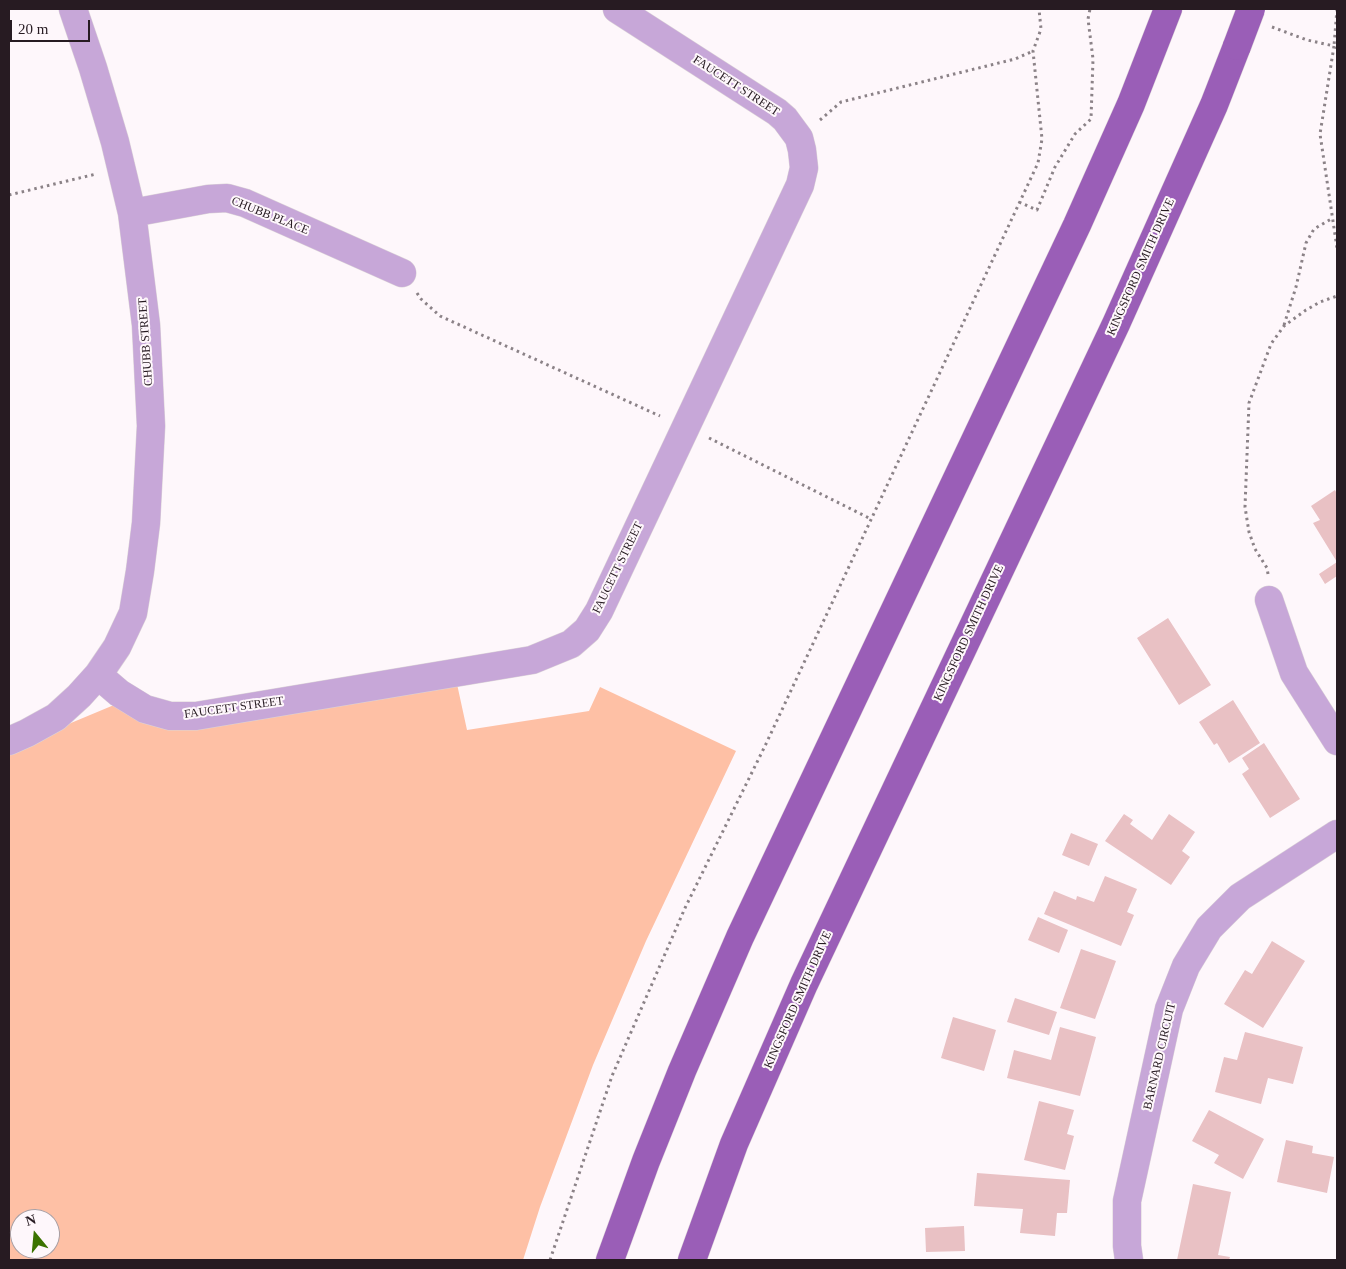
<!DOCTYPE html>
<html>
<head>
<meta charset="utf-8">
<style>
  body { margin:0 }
  #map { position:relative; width:1346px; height:1269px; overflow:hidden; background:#fef7fb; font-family:"Times New Roman",serif }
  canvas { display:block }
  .frame { position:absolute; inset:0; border:10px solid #271b22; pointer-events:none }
  .north { position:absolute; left:10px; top:1209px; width:50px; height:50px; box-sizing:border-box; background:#fef7fb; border:1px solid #a89fa4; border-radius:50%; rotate:343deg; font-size:14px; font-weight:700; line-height:20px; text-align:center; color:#271b22 }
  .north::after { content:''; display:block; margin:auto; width:18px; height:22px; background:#3b7300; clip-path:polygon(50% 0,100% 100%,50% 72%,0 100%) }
  .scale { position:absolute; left:10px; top:20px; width:80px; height:22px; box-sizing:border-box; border:2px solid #271b22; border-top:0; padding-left:6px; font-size:15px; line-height:18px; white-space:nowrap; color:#271b22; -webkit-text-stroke:4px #fef7fb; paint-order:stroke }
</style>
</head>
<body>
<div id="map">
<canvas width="1346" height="1269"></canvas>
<div class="frame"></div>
<div class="north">N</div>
<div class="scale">20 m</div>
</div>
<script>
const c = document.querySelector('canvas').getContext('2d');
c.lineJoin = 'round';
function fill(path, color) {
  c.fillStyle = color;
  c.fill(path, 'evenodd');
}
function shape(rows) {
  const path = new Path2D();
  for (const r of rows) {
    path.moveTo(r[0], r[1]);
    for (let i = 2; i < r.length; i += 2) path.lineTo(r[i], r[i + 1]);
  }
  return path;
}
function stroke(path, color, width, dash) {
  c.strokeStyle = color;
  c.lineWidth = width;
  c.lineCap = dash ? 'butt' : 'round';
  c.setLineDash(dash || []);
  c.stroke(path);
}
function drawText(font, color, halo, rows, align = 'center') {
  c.font = font + ' "Times New Roman",serif';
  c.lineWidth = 4;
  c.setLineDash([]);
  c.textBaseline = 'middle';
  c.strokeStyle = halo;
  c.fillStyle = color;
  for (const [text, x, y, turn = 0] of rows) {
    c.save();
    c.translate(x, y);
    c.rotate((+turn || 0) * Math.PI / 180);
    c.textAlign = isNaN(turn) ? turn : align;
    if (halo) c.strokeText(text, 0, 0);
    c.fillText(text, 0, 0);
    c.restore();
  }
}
const green = shape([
  [457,684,467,730,589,711,600,687,736,751,646,941,593,1065,540,1207,523,1260,9,1260,9,743,35,738,114,705,220,723],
  [20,1219,50,1219,50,1249,20,1249]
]);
const building = shape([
  [1335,490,1337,494,1337,576,1325,584,1319,574,1337,562,1313,523,1320,520,1311,506],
  [1168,618,1211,685,1179,705,1137,638],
  [1233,700,1260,743,1229,763,1217,743,1214,745,1199,722],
  [1264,743,1300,799,1270,818,1242,774,1249,769,1242,758],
  [1124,814,1133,820,1130,824,1152,840,1169,814,1195,832,1182,851,1190,857,1171,885,1105,841],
  [1071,833,1098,844,1089,866,1062,855],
  [1105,876,1137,889,1127,912,1134,915,1121,946,1044,914,1054,891,1076,900,1077,896,1094,902],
  [1038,917,1068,930,1059,953,1028,940],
  [1272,941,1305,961,1263,1028,1224,1004,1245,970,1252,974],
  [1081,949,1116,961,1095,1019,1060,1008],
  [1015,998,1057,1012,1049,1035,1007,1022],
  [953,1017,996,1030,984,1071,941,1058],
  [1060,1027,1096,1037,1080,1096,1007,1078,1014,1050,1051,1060],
  [1245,1032,1303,1047,1293,1084,1268,1078,1261,1104,1215,1092,1224,1057,1237,1060],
  [1039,1101,1074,1110,1067,1134,1074,1136,1065,1170,1024,1160],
  [1209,1110,1264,1139,1243,1179,1214,1163,1219,1155,1192,1141],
  [1286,1140,1313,1146,1312,1153,1334,1157,1327,1193,1277,1182],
  [977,1173,1070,1180,1067,1213,1057,1213,1055,1236,1020,1233,1023,1209,974,1206],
  [1193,1184,1231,1192,1218,1255,1230,1257,1229,1260,1177,1260],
  [964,1226,965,1251,926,1252,925,1228]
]);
const path = shape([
  [1337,9,1334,46,1337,48],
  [1272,27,1307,40,1334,46,1320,134,1337,248],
  [820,120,841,102,1015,59,1033,51],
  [9,195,96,174],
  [1019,202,1037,210,1055,167,1075,134,1091,119,1093,59,1088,19,1090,9],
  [417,293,421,299,440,316,660,416],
  [1284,325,1296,287,1306,243,1314,229,1333,218],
  [709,438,871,519],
  [1268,574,1267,568,1255,549,1249,532,1245,507,1249,403,1271,344,1284,326,1306,310,1320,302,1337,296],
  [550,1260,612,1076,685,908,765,746,1038,163,1042,139,1033,51,1041,29,1039,9]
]);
const minor = shape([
  [73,9,93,68,115,142,132,213,146,325,151,426,146,523,140,571,133,613,117,647,98,675],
  [132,213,208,199,227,198,245,203,402,273],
  [1269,600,1294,673,1337,741],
  [9,741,27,733,56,717,79,696,98,675,119,693,145,709,170,716,196,716,532,660,571,644,587,630,599,611,800,185,804,168,802,150,799,138,785,119,777,112,617,9],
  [1129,1260,1127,1246,1127,1201,1169,1009,1186,966,1209,928,1240,897,1337,834]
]);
const primary = shape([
  [610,1260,646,1161,682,1071,740,937,1077,225,1131,104,1168,9],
  [692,1260,734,1144,804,984,1116,324,1214,105,1237,46]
]);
const primaryBridge = shape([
  [1237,46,1251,9]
]);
const streetNames = [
  ["FAUCETT STREET",736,86,33],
  ["CHUBB PLACE",270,216,22],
  ["KINGSFORD SMITH DRIVE",1141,267,-66],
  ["CHUBB STREET",146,342,-94],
  ["FAUCETT STREET",618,568,-64],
  ["KINGSFORD SMITH DRIVE",969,633,-65],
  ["FAUCETT STREET",234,708,-8],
  ["KINGSFORD SMITH DRIVE",798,1000,-66],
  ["BARNARD CIRCUIT",1160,1056,-77]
];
fill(green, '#fec0a5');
fill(building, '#e9c1c4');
stroke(minor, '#dcd4d8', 29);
stroke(primary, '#dcd4d8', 29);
stroke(path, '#8b8287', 3, [2.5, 4]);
stroke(minor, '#c7a7d8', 28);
stroke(primary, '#9a5eb7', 28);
stroke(primaryBridge, '#dcd4d8', 29, []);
stroke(primaryBridge, '#9a5eb7', 28);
drawText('12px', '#271b22', '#fef7fb', streetNames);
</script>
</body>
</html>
